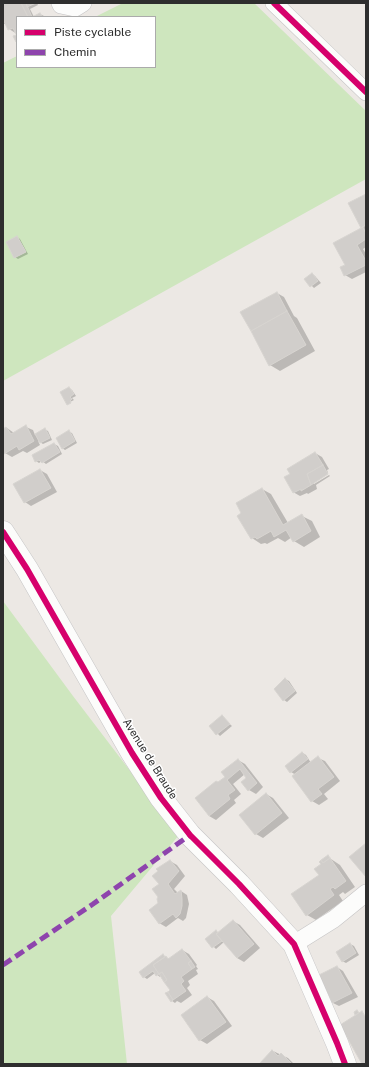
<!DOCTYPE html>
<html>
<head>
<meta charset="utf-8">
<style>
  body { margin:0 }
  #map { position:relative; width:369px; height:1067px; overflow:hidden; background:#ece8e4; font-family:"Public Sans",sans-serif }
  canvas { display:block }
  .frame { position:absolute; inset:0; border:4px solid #2e2e2e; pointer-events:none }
  .legend { position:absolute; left:16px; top:16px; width:140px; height:52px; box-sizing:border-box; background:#fff; border:1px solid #ababab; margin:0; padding:5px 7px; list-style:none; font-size:12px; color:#2e2e2e }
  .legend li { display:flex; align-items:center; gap:8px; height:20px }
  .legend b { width:20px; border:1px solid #ababab }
</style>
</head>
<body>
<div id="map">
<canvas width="369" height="1067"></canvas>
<div class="frame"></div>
<ul class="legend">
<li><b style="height:5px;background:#d6006c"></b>Piste cyclable</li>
<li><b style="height:5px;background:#8e44ad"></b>Chemin</li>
</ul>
</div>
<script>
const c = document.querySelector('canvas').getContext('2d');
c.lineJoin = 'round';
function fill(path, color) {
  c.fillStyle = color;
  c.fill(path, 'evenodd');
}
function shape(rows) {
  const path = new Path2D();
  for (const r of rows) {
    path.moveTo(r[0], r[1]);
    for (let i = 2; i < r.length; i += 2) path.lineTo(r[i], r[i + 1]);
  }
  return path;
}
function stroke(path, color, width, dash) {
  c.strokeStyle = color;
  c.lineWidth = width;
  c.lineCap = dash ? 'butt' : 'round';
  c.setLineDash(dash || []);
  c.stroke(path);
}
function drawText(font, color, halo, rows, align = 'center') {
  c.font = font + ' "Public Sans",sans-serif';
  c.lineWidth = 3;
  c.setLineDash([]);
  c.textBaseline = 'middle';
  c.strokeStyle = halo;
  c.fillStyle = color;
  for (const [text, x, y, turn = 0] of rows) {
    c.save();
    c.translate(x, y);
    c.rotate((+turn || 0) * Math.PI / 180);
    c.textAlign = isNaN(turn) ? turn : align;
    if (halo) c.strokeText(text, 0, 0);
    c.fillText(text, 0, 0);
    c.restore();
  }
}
const green = shape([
  [123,3,254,3,366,111,366,179,3,381,3,63,17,56,17,67,155,67,155,17,95,17],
  [3,601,73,696,179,835,111,916,127,1064,3,1064]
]);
const shadow = shape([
  [3,3,37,3,38,5,30,9,34,17,40,14,46,17,17,17,17,34,9,29,6,24,3,24],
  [366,195,366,247,363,249,366,254,366,272,352,279,345,275,346,266,363,228,350,203],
  [17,237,20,239,28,254,18,259,15,257],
  [312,274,315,276,321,283,314,288,305,279],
  [277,293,284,297,294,316,297,318,315,351,280,371,270,365],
  [69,388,72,390,76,396,72,398,74,400,68,403],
  [26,427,33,430,35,435,44,429,48,431,52,440,43,444,38,441,40,445,27,453,23,451,12,457,5,453,3,449,3,430,7,428,14,433],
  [69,432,72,433,77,443,65,450,62,448],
  [54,444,58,446,62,454,46,464,42,461,39,463,36,461],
  [315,453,322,457,329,469,327,470,328,473,314,481,314,484,329,475,330,476,316,485,317,489,308,494,307,493,300,496,293,492,291,474],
  [40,470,47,474,57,492,31,506,25,502],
  [262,489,271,494,288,523,302,516,312,521,320,537,304,547,294,541,292,537,285,542,278,538,267,544,265,543,261,544,252,538,243,513],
  [285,679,289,681,297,693,287,702,284,700],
  [222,717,232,726,220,736,210,726],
  [303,753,306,755,311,763,318,758,325,761,340,781,324,794,328,799,319,805,312,801,293,777,296,775,291,772],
  [238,760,245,764,263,787,256,794,249,790,247,778,245,774,233,784,241,794,234,800,236,803,216,820,209,816,219,783,226,778],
  [266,794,273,798,289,818,263,838,256,834,240,815],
  [328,857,340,865,355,887,345,894,343,892,339,895,343,901,316,920,307,915,322,864],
  [170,861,177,865,185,876,174,889,178,893,181,891,187,895,189,904,186,918,183,921,178,918,166,927,159,923,159,904,160,884],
  [233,921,240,925,260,948,244,962,237,958,224,942,216,949,206,939,216,932,219,933],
  [350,944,354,946,359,955,346,963,342,961],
  [182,950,189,954,197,965,196,966,198,969,196,970,198,974,188,981,190,985,187,988,192,995,181,1003,177,1001,175,1003,172,1001,172,990,162,976,160,977,155,973,147,979,144,977,163,956,170,959],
  [337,967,343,971,358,997,339,1006,333,1003],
  [207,997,214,1001,232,1026,207,1044,200,1040],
  [273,1051,288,1058,294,1064,262,1064]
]);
const building = shape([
  [3,3,21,3,28,17,17,17,17,36,13,28,8,30,3,19,3,3],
  [21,3,26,3,32,17,28,17,21,3],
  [26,3,36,3,27,7,26,3],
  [40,13,42,17,31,17,32,17,40,13],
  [17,35,17,42,16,42,13,36,17,35],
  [366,194,366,225,361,228,348,203,366,194],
  [363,227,366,234,366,239,357,245,366,261,366,265,344,276,340,267,345,265,333,243,363,227],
  [17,236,26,252,14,258,6,242,17,236],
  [312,273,318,281,310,287,304,279,312,273],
  [277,292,287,311,251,331,240,312,277,292],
  [287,311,306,345,269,366,251,331,287,311],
  [69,387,74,394,70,397,72,399,70,401,71,403,67,405,60,392,69,387],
  [26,425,34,441,19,450,17,446,4,454,3,451,3,429,6,427,11,434,26,425],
  [45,428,50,438,40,443,35,434,45,428],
  [69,430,75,441,62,449,56,438,69,430],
  [54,443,60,452,42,463,39,460,35,462,32,455,54,443],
  [315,452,323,465,307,474,311,485,301,491,301,489,293,493,284,477,290,474,287,469,315,452],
  [323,465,328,474,311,485,307,474,323,465],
  [40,469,51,488,24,503,13,484,40,469],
  [262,488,283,525,302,514,311,531,293,542,286,530,274,537,271,531,257,539,255,537,251,539,237,516,241,513,236,503,262,488],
  [285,678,295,691,283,701,274,689,285,678],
  [222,715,230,724,216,735,209,726,222,715],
  [302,752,308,759,290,773,285,766,302,752],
  [318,756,334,777,318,789,322,794,311,802,292,776,318,756],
  [238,759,257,783,248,791,241,782,246,778,240,769,227,780,235,790,228,795,230,799,209,816,195,798,216,781,218,782,225,777,221,772,238,759],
  [266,793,282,813,255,835,239,815,266,793],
  [366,843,366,877,349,857,366,843],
  [328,855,330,858,323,863,321,860,328,855],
  [330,858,346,881,335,889,333,887,330,889,334,895,306,916,291,894,319,875,314,869,321,864,319,862,321,860,323,863,330,858],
  [170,860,179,871,168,884,175,894,181,890,182,899,182,906,180,914,176,918,173,914,159,924,149,910,158,903,157,899,158,897,152,889,159,884,152,876,158,871,156,869,170,860],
  [233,920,254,944,237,958,216,934,233,920],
  [216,930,218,933,216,934,222,941,212,948,205,939,216,930],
  [350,943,356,953,342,962,336,952,350,943],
  [182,949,191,961,188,963,192,969,181,977,184,981,181,984,186,991,173,1000,168,992,170,990,164,982,167,980,162,972,159,974,153,965,166,956,168,959,182,949],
  [163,954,165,957,153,965,159,974,156,976,153,971,143,978,139,972,163,954],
  [191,961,195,967,192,969,188,963,191,961],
  [337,966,352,993,332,1003,319,975,337,966],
  [162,972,167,980,164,982,159,974,162,972],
  [168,992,173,1000,171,1002,165,993,168,992],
  [207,996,226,1022,199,1041,181,1015,207,996],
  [357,1010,359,1013,355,1015,354,1012,357,1010],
  [362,1011,366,1018,366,1064,362,1064,340,1025,362,1011],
  [272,1050,278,1056,281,1053,292,1064,261,1064,260,1063,272,1050]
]);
const street = shape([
  [60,3,61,5,75,8,83,3],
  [274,3,366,92],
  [294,944,334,919,366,893]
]);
const secondary = shape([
  [3,532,27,569,132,753,161,798,190,835,239,884,294,944,337,1043,345,1064]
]);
const quiet = shape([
  [3,965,93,904,190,835]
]);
const cycleway = shape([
  [274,3,366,92],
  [3,532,27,569,132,753,161,798,190,835,239,884,294,944,337,1043,345,1064]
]);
const streetNames = [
  ["Avenue de Braude",150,759,58]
];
fill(green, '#cee6be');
fill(shadow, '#0003');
fill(building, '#d1cecb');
stroke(building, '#d7d4d0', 1);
stroke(street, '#c5c4c5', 18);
stroke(secondary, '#c5c4c5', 23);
stroke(street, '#fcfcfb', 17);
stroke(secondary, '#fcfcfb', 22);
stroke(quiet, '#8e44ad', 5, [10, 5]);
stroke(cycleway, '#d6006c', 6);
drawText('11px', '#2e2e2e', '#fff', streetNames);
</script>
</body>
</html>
